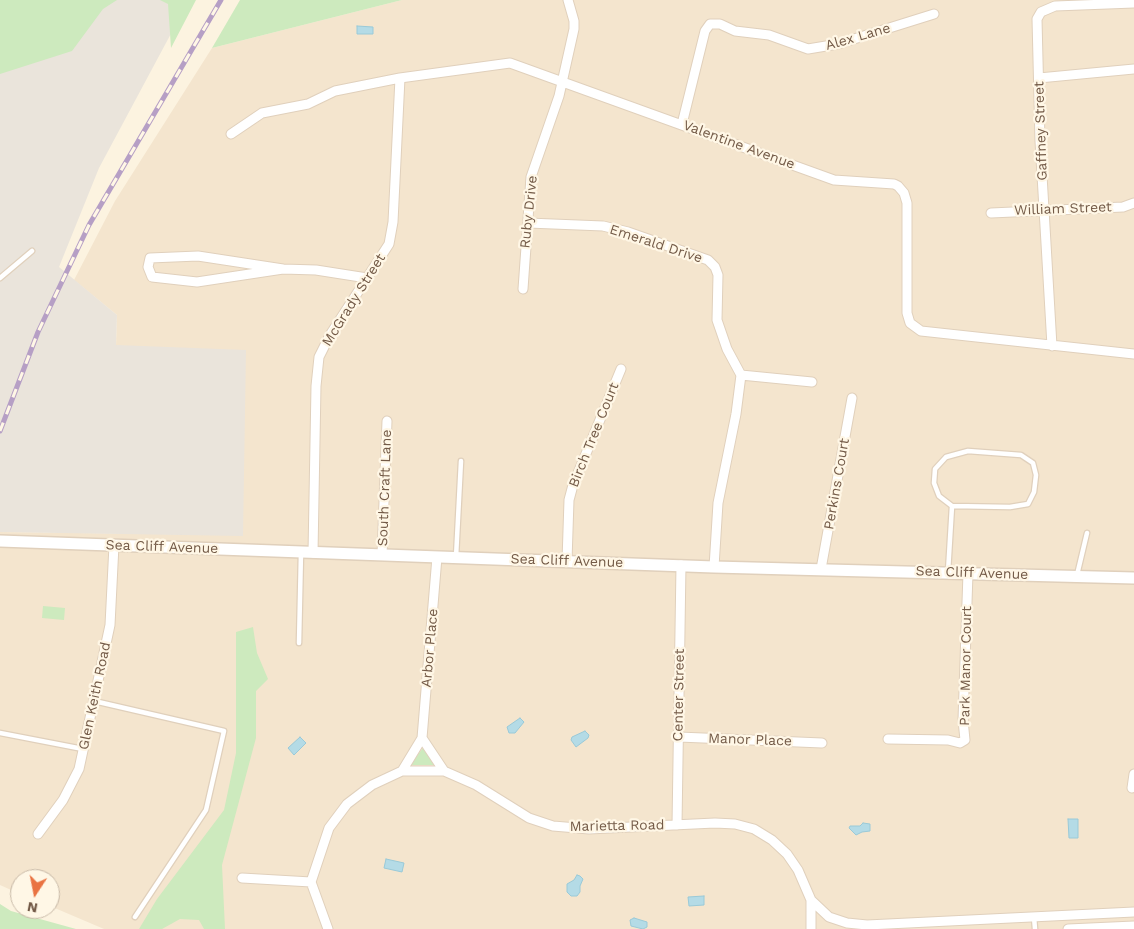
<!DOCTYPE html>
<html>
<head>
<meta charset="utf-8">
<style>
  body { margin:0 }
  #map { position:relative; width:1134px; height:929px; overflow:hidden; background:#fcf3e0; font-family:"Work Sans",sans-serif }
  canvas { display:block }
  .north { position:absolute; left:10px; top:869px; width:50px; height:50px; box-sizing:border-box; background:#fff7e6; border:1px solid #c7b8a6; border-radius:50%; rotate:191deg; font-size:14px; font-weight:700; line-height:20px; text-align:center; color:#735a47 }
  .north::after { content:''; display:block; margin:auto; width:18px; height:22px; background:#e97342; clip-path:polygon(50% 0,100% 100%,50% 72%,0 100%) }
</style>
</head>
<body>
<div id="map">
<canvas width="1134" height="929"></canvas>
<div class="north">N</div>
</div>
<script>
const c = document.querySelector('canvas').getContext('2d');
c.lineJoin = 'round';
function fill(path, color) {
  c.fillStyle = color;
  c.fill(path, 'evenodd');
}
function shape(rows) {
  const path = new Path2D();
  for (const r of rows) {
    path.moveTo(r[0], r[1]);
    for (let i = 2; i < r.length; i += 2) path.lineTo(r[i], r[i + 1]);
  }
  return path;
}
function stroke(path, color, width, dash) {
  c.strokeStyle = color;
  c.lineWidth = width;
  c.lineCap = dash ? 'butt' : 'round';
  c.setLineDash(dash || []);
  c.stroke(path);
}
function drawText(font, color, halo, rows, align = 'center') {
  c.font = font + ' "Work Sans",sans-serif';
  c.lineWidth = 4.5;
  c.setLineDash([]);
  c.textBaseline = 'middle';
  c.strokeStyle = halo;
  c.fillStyle = color;
  for (const [text, x, y, turn = 0] of rows) {
    c.save();
    c.translate(x, y);
    c.rotate((+turn || 0) * Math.PI / 180);
    c.textAlign = isNaN(turn) ? turn : align;
    if (halo) c.strokeText(text, 0, 0);
    c.fillText(text, 0, 0);
    c.restore();
  }
}
const residential = shape([
  [402,0,1134,0,1134,929,104,929,50,906,50,879,20,879,20,894,0,885,0,532,243,535,116,345,117,315,74,280,115,201,212,48]
]);
const industrial = shape([
  [76,0,189,0,99,168,59,267,117,315,116,345,246,350,243,536,0,532,0,70]
]);
const green = shape([
  [0,0,117,0,103,9,72,51,0,74],
  [160,0,196,0,171,48,168,4],
  [240,0,402,0,212,48],
  [43,606,65,608,64,620,42,618],
  [253,627,257,653,268,679,256,691,256,738,222,865,225,929,204,929,199,920,180,919,162,929,139,929,157,899,224,810,236,753,236,632],
  [423,748,436,765,410,765],
  [0,904,11,911,76,929,0,929]
]);
const water = shape([
  [357,26,373,27,373,34,357,34,357,26],
  [520,718,524,722,515,733,509,733,507,727,520,718],
  [585,731,589,735,588,738,576,747,571,740,572,737,585,731],
  [300,737,306,743,294,755,288,748,300,737],
  [1068,819,1078,819,1078,838,1069,838,1068,819],
  [863,823,870,824,870,831,862,832,856,835,849,828,850,826,860,826,863,823],
  [386,859,404,863,402,872,384,868,386,859],
  [577,875,580,876,583,879,580,886,580,892,577,896,571,896,567,892,567,884,574,880,577,875],
  [704,896,704,905,689,906,688,897,704,896],
  [634,918,647,922,647,927,643,929,631,926,630,920,634,918]
]);
const service = shape([
  [0,278,32,251],
  [456,557,461,461],
  [948,572,952,506,939,496,934,483,935,469,946,457,968,451,1021,455,1033,463,1036,475,1034,492,1028,504,1010,507,952,506],
  [1077,575,1087,533],
  [299,643,301,552],
  [94,701,224,731,206,810,135,917],
  [0,733,83,749],
  [1034,917,1035,929]
]);
const minor = shape([
  [1039,78,1134,69],
  [682,124,705,31,710,24,720,24,735,31,769,35,808,49,838,44,934,14],
  [231,134,262,113,308,104,335,91,400,78,510,63,834,180,894,184,898,186,904,193,907,203,907,313,910,323,921,331,1134,354],
  [991,213,1123,207,1134,203],
  [528,223,603,226,628,232,708,260,715,267,718,275,717,320,727,349,741,375,736,414,718,503,714,567],
  [198,256,283,269,197,282,152,277,148,267,150,258,198,256],
  [283,269,316,270,367,278],
  [523,289,531,177,559,96,574,29,574,21,568,0],
  [1052,346,1040,141,1037,19,1041,12,1055,6,1134,3],
  [741,375,812,382],
  [313,553,316,386,319,357,330,335,389,244,393,222,400,78],
  [382,555,387,421],
  [437,557,422,738,444,771],
  [567,561,569,500,573,485,621,369],
  [821,569,852,398],
  [679,737,822,743],
  [888,739,948,740,960,743,965,740,963,720,968,573],
  [402,771,422,738],
  [1132,788,1134,774],
  [677,825,681,565],
  [38,834,63,800,79,769,110,625,114,545],
  [242,878,311,882],
  [311,882,329,828,347,804,372,785,402,771,444,771,476,785,529,818,553,826,589,829,715,823,735,824,754,829,772,840,787,854,798,870,811,900,811,929],
  [311,882,328,929],
  [811,900,829,917,847,923,867,925,1134,912],
  [1068,929,1134,926]
]);
const tertiary = shape([
  [0,541,714,567,1134,578]
]);
const rail = shape([
  [0,431,38,332,89,225,221,0]
]);
const streetNames = [
  ["Alex Lane",858,37,-16],
  ["Gaffney Street",1041,131,-92],
  ["Valentine Avenue",739,145,20],
  ["William Street",1063,209,-2],
  ["Ruby Drive",529,212,-84],
  ["Emerald Drive",656,244,18],
  ["McGrady Street",354,300,-58],
  ["Birch Tree Court",594,435,-68],
  ["Perkins Court",837,484,-80],
  ["South Craft Lane",385,488,-88],
  ["Sea Cliff Avenue",162,547,2],
  ["Sea Cliff Avenue",567,561,2],
  ["Sea Cliff Avenue",972,573,2],
  ["Arbor Place",430,648,-85],
  ["Park Manor Court",966,666,-89],
  ["Center Street",679,695,-89],
  ["Glen Keith Road",95,696,-78],
  ["Manor Place",750,740,2],
  ["Marietta Road",617,826,-1]
];
fill(residential, '#f4e5ce');
fill(industrial, '#eae4db');
fill(green, '#cdeabe');
fill(water, '#b4dbe6');
stroke(water, '#9acad8', 1);
stroke(service, '#e0d0bc', 7);
stroke(minor, '#e0d0bc', 11);
stroke(tertiary, '#e0d0bc', 14);
stroke(service, '#fff', 4.5);
stroke(minor, '#fff', 9);
stroke(tertiary, '#fff', 11);
stroke(rail, '#b69fc5', 5);
stroke(rail, '#fff7e6', 3, [9]);
drawText('14px', '#735a47', '#fff7e6', streetNames);
</script>
</body>
</html>
